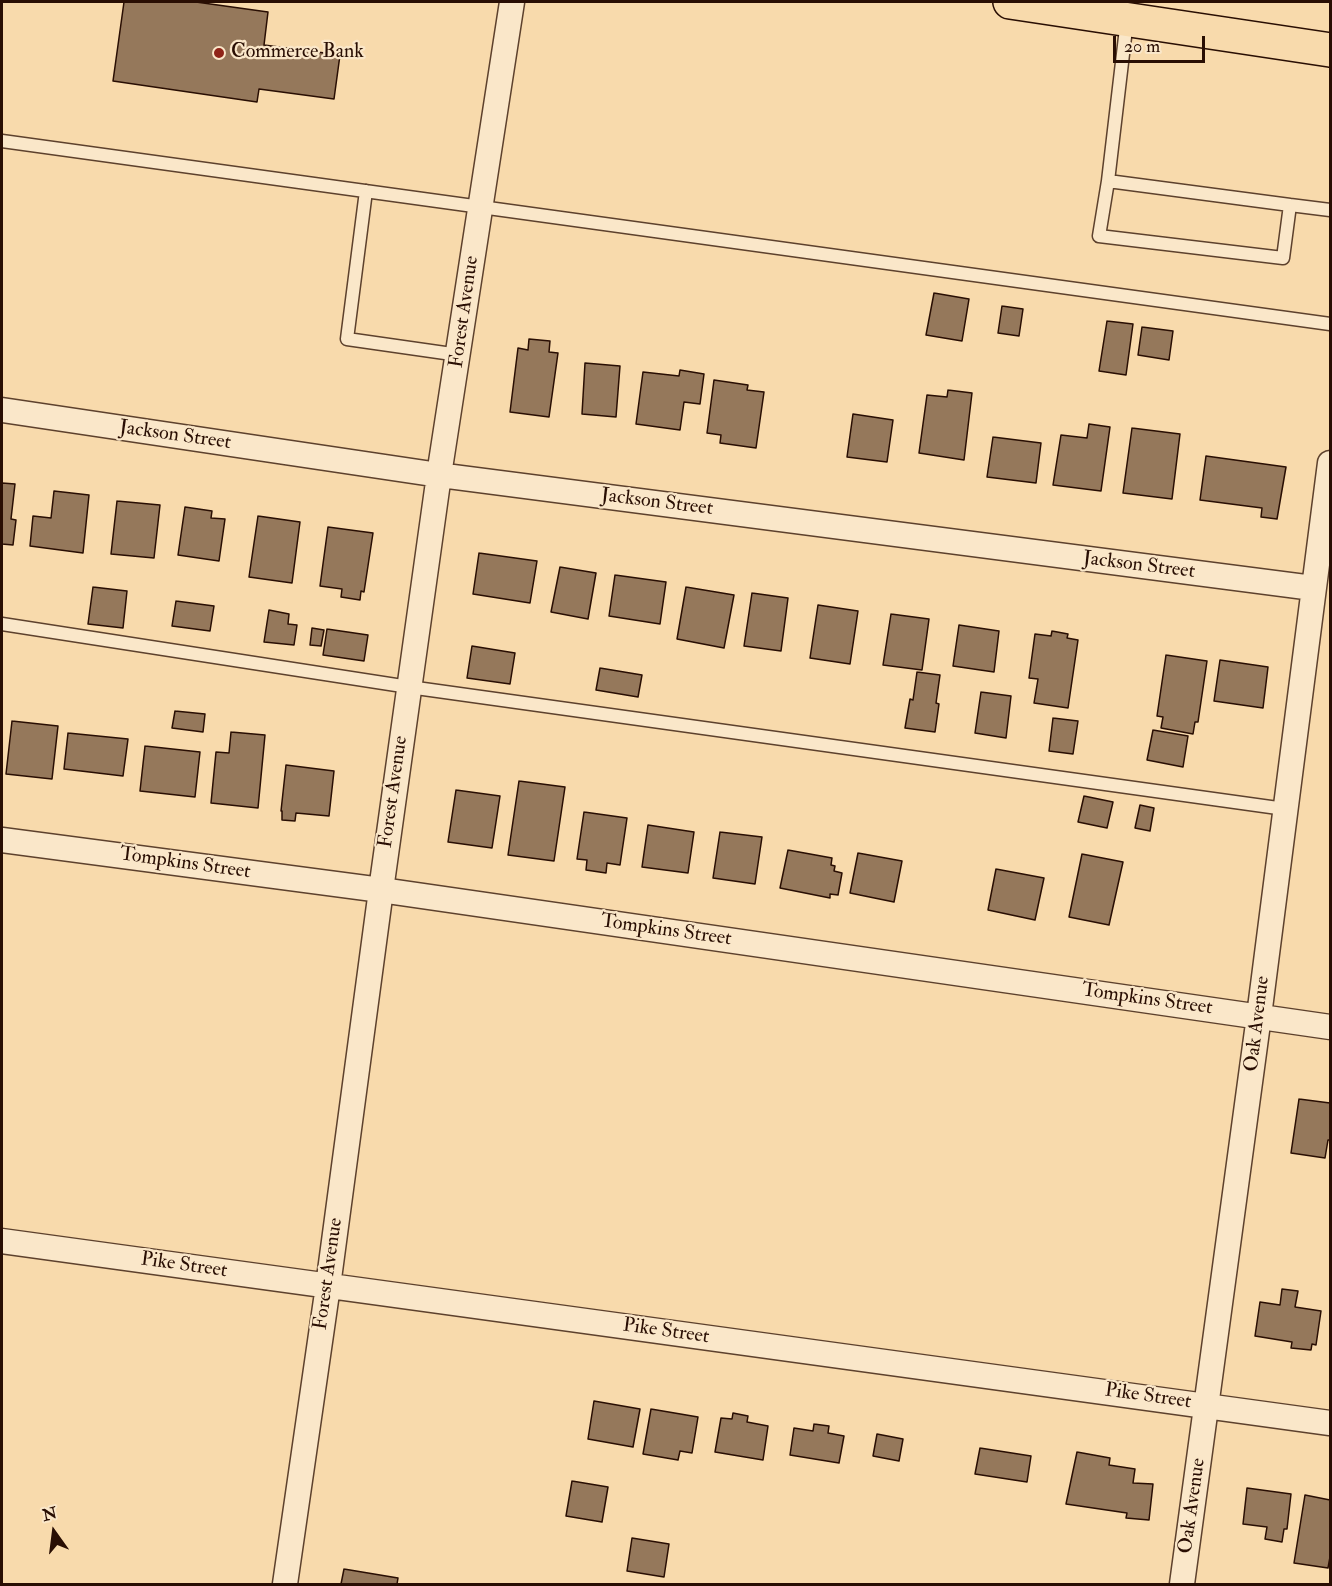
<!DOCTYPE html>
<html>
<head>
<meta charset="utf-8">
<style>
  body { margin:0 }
  #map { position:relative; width:1332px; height:1586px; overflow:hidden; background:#f8daac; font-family:"IM FELL Double Pica",serif }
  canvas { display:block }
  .frame { position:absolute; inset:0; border:3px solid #290e03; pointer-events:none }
  .north { position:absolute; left:24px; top:1502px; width:60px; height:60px; -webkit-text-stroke:4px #fae7c9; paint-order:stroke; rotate:346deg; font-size:16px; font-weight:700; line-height:24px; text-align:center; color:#290e03 }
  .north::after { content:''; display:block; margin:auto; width:21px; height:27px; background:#290e03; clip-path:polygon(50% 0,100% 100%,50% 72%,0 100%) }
  .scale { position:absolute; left:1113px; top:36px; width:92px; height:27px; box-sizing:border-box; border:3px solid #290e03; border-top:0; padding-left:8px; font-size:18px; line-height:21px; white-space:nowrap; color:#290e03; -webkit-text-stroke:4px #fae7c9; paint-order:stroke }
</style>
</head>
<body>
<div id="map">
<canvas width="1332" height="1586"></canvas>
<div class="frame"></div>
<div class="north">N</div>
<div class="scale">20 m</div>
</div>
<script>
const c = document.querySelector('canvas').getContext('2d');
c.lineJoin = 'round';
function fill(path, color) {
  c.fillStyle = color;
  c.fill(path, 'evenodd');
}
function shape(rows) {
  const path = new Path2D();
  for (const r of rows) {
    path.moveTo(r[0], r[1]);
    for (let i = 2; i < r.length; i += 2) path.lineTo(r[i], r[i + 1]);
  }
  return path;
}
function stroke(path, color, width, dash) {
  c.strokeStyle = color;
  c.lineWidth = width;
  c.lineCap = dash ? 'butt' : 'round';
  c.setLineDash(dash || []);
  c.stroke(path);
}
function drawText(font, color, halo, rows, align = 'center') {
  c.font = font + ' "IM FELL Double Pica",serif';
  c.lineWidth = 4.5;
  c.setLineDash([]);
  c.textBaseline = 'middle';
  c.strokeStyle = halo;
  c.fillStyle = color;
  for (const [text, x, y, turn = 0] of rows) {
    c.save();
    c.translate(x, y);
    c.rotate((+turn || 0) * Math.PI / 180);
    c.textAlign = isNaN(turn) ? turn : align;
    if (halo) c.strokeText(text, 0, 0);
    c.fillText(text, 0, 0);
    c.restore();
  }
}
const building = shape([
  [124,2,196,2,268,12,264,45,340,55,334,99,259,89,257,102,113,81,124,2],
  [934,293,969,299,962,341,926,335,934,293],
  [1002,306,1023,309,1019,336,998,333,1002,306],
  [1107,321,1133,324,1126,375,1099,371,1107,321],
  [1142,327,1173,331,1169,360,1138,355,1142,327],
  [529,339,550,341,549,352,558,353,549,417,510,412,518,348,528,350,529,339],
  [585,363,620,366,616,417,582,414,585,363],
  [680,370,704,374,700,404,684,402,680,430,636,424,643,372,679,376,680,370],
  [714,380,748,385,747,390,764,392,756,448,720,443,721,435,707,433,714,380],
  [948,390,972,393,964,460,919,453,927,395,947,397,948,390],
  [853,414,893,420,887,462,847,457,853,414],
  [1089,424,1110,427,1101,491,1053,485,1061,435,1087,438,1089,424],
  [1132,428,1180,434,1172,499,1123,493,1132,428],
  [993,437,1041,443,1036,483,987,477,993,437],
  [1206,456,1286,467,1277,519,1261,517,1262,508,1200,500,1206,456],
  [2,483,15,484,11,519,16,520,13,545,2,544,2,483],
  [54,491,89,495,83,553,30,546,33,516,51,518,54,491],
  [117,501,160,505,154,558,111,554,117,501],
  [185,507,212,511,211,518,225,519,219,561,178,555,185,507],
  [258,516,300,522,292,583,249,577,258,516],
  [328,527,373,533,364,592,361,591,360,600,341,597,342,589,320,586,328,527],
  [479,553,537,561,530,603,473,594,479,553],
  [560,567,596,573,588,619,551,612,560,567],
  [615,575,666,582,660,624,609,616,615,575],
  [93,587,127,591,123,628,88,624,93,587],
  [686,587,734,595,724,648,677,639,686,587],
  [752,593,788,598,781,651,744,646,752,593],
  [176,601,214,606,210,631,172,626,176,601],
  [818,605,858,611,850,664,810,658,818,605],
  [269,610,289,614,288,624,297,625,294,645,264,642,269,610],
  [891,614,929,619,922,670,883,665,891,614],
  [959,625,999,631,994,672,953,666,959,625],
  [312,628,324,630,321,646,310,645,312,628],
  [327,629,368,635,364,661,323,655,327,629],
  [1052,631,1068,634,1067,638,1078,640,1068,708,1034,703,1038,679,1029,678,1035,634,1051,636,1052,631],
  [472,646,515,653,510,684,467,678,472,646],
  [1166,655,1207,661,1198,722,1195,722,1193,734,1161,728,1163,717,1157,716,1166,655],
  [1220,660,1268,667,1263,708,1214,701,1220,660],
  [600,668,642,675,638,697,596,690,600,668],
  [917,672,940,675,936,703,939,704,935,732,905,728,910,699,913,700,917,672],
  [981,692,1011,696,1006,738,975,733,981,692],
  [175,711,205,714,203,732,172,728,175,711],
  [1053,718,1078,721,1073,754,1049,751,1053,718],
  [12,721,58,726,52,779,6,774,12,721],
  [1153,730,1188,736,1183,767,1147,760,1153,730],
  [231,732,265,735,258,808,211,803,216,752,229,753,231,732],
  [68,733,128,739,123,776,64,769,68,733],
  [145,746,200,752,195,797,140,791,145,746],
  [286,765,334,771,329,816,296,813,295,821,282,820,282,811,281,811,286,765],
  [519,781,565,787,554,861,508,855,519,781],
  [456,790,500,796,492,848,448,842,456,790],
  [1084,796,1113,802,1107,828,1078,822,1084,796],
  [1140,805,1154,808,1150,831,1135,828,1140,805],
  [584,812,627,818,620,865,607,863,606,873,586,870,587,860,577,859,584,812],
  [648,825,694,832,688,873,642,867,648,825],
  [720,832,762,837,755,884,713,878,720,832],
  [788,850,832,858,831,865,835,866,834,871,842,873,838,895,830,894,830,898,780,888,788,850],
  [858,853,902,861,894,902,850,893,858,853],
  [1082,854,1123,862,1109,925,1069,917,1082,854],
  [996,869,1044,878,1035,920,988,910,996,869],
  [1299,1099,1330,1103,1330,1140,1328,1140,1325,1158,1291,1153,1299,1099],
  [1282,1289,1298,1291,1295,1307,1321,1311,1316,1345,1312,1344,1311,1350,1291,1348,1292,1342,1255,1336,1260,1302,1280,1305,1282,1289],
  [594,1401,640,1409,633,1447,588,1439,594,1401],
  [651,1409,698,1417,692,1453,680,1451,678,1460,643,1454,651,1409],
  [733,1413,748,1416,747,1422,768,1426,763,1460,715,1452,721,1418,732,1419,733,1413],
  [814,1424,829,1426,828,1433,844,1436,839,1463,790,1455,794,1428,813,1431,814,1424],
  [877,1434,903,1439,899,1461,873,1456,877,1434],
  [980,1448,1031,1456,1027,1482,975,1474,980,1448],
  [1077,1452,1110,1458,1109,1465,1135,1469,1133,1483,1153,1484,1149,1520,1126,1518,1127,1513,1066,1504,1077,1452],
  [572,1481,608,1487,602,1522,566,1516,572,1481],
  [1247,1488,1291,1494,1287,1529,1284,1529,1282,1542,1265,1539,1267,1527,1243,1524,1247,1488],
  [1305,1495,1330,1500,1330,1557,1328,1568,1294,1563,1305,1495],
  [632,1538,669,1544,664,1577,627,1571,632,1538],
  [344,1569,398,1578,397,1584,341,1584,344,1569]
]);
const service = shape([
  [1127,20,1108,181,1290,205],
  [2,141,1330,324],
  [1108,181,1099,236,1283,258,1290,205,1330,210],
  [366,191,347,339,459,355],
  [2,624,409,687,1285,809]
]);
const minor = shape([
  [2,410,439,475,1313,588],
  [2,840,381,890,1330,1027],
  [2,1241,1330,1423],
  [285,1584,328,1286,381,890,439,475,512,2],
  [1182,1584,1259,1016,1330,463]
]);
const primary = shape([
  [1010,2,1330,50]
]);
const markers = [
  [219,53,6,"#8f2418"]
];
const poiNames = [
  ["Commerce Bank",231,53]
];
const streetNames = [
  ["Forest Avenue",465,312,-82],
  ["Jackson Street",175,436,8],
  ["Jackson Street",657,503,7],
  ["Jackson Street",1139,566,7],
  ["Forest Avenue",394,792,-82],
  ["Tompkins Street",185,864,8],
  ["Tompkins Street",666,931,8],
  ["Tompkins Street",1147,1000,8],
  ["Oak Avenue",1258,1024,-83],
  ["Pike Street",184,1266,8],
  ["Forest Avenue",329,1274,-82],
  ["Pike Street",666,1332,8],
  ["Pike Street",1148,1397,8],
  ["Oak Avenue",1193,1506,-82]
];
fill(building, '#95785b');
stroke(building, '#290e03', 1.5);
stroke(service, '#5d412d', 15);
stroke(minor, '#5d412d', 27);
stroke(primary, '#290e03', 36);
stroke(service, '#fae7c9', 12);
stroke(minor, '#fae7c9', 24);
stroke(primary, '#f8daac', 33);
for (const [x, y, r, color] of markers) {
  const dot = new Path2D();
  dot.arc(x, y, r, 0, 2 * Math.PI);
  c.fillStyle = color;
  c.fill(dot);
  stroke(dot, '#fae7c9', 2);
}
drawText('20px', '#290e03', '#fae7c9', poiNames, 'left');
drawText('20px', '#290e03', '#fae7c9', streetNames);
</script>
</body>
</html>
